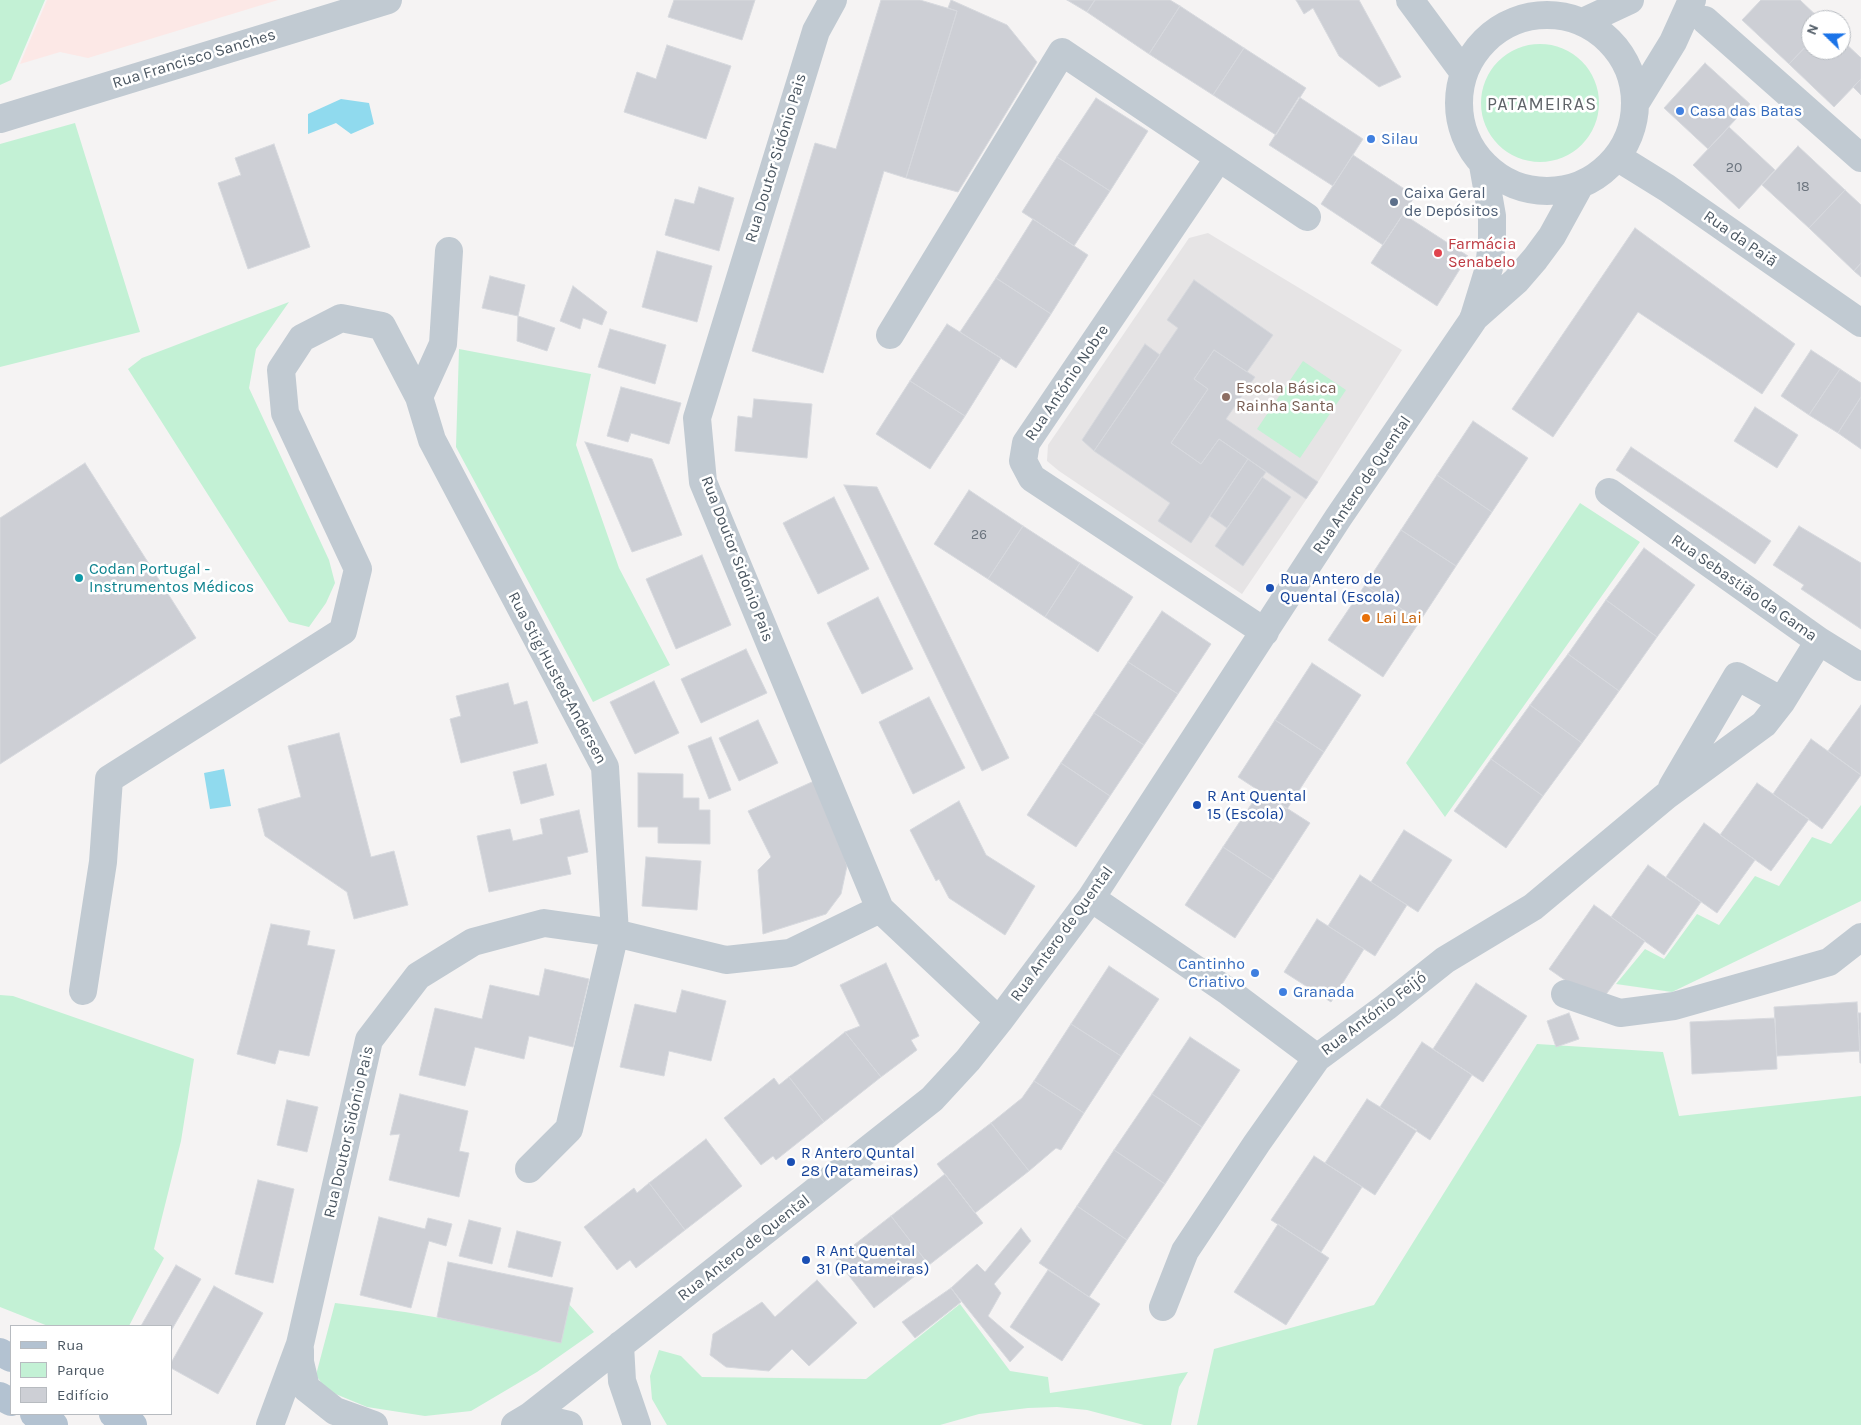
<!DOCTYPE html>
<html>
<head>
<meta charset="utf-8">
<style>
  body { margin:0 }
  #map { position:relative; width:1861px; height:1425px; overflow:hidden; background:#f5f3f3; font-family:Karla,sans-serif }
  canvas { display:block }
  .legend { position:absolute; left:10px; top:1325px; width:162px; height:90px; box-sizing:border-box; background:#fff; border:1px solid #b7bbc0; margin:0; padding:6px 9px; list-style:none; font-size:15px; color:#4a5661 }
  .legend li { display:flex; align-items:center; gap:10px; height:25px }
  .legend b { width:25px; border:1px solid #b7bbc0 }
  .north { position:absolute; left:1801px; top:10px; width:50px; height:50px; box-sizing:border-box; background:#fff; border:1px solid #b7bbc0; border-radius:50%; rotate:292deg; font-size:14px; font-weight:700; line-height:20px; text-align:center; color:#4a5661 }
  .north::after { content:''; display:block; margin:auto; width:18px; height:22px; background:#1a73e8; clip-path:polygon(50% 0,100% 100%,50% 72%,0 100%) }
</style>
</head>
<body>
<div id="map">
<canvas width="1861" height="1425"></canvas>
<ul class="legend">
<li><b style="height:6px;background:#b3c2d1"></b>Rua</li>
<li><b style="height:14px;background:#c3f1d5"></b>Parque</li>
<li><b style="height:14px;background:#cdcfd5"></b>Edifício</li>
</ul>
<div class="north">N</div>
</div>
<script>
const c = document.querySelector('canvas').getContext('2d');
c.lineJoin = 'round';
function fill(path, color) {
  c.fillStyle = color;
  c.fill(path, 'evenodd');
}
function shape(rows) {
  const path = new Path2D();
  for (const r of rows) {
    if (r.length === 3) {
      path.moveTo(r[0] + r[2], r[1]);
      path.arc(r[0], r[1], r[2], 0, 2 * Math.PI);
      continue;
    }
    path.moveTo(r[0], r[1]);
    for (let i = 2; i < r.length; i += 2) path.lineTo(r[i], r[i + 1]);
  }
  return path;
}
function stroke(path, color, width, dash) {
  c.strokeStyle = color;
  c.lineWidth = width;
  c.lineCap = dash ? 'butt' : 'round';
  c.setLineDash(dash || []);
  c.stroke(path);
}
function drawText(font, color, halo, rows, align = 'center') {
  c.font = font + ' Karla,sans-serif';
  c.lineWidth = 5;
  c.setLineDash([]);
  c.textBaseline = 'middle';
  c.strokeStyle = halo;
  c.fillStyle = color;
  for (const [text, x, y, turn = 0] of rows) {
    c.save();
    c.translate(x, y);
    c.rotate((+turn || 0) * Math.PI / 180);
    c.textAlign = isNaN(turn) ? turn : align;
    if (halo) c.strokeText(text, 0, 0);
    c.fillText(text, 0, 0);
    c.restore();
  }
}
const education = shape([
  [1208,233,1402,350,1318,482,1242,594,1059,471,1047,461,1048,445,1189,238]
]);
const medical = shape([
  [47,0,278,0,88,58,60,52,20,64]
]);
const green = shape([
  [0,0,45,0,11,80,0,85],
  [1540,103,59],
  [75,123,140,332,0,367,0,144],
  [289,302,256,349,249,388,329,560,335,583,326,603,309,627,289,622,128,369,142,358],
  [459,349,591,374,576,445,619,568,670,665,593,702,456,447],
  [1303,361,1346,390,1300,458,1257,429],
  [1580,503,1640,542,1445,817,1406,763],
  [1861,805,1861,901,1672,992,1616,984,1645,949,1664,959,1697,914,1719,925,1755,876,1779,886,1812,837,1831,844],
  [0,995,13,996,194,1059,181,1141,154,1249,164,1258,129,1326,48,1326,0,1307],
  [1537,1044,1663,1052,1679,1116,1861,1096,1861,1425,1197,1425,1214,1349,1374,1305],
  [335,1303,405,1312,557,1338,568,1303,594,1332,537,1372,471,1411,425,1416,367,1407,326,1390,316,1375],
  [960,1304,1010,1371,1048,1377,1050,1393,1188,1372,1179,1387,1171,1425,1144,1425,1087,1410,1057,1407,1028,1408,979,1414,940,1425,667,1425,652,1399,650,1376,659,1350,681,1356,702,1377,866,1379]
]);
const water = shape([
  [341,99,369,103,374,124,351,134,336,123,308,134,308,114],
  [224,769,231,806,210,809,204,773]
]);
const building = shape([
  [674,0,755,0,742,40,668,17,674,0],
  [881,0,920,0,957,11,906,178,884,171,823,373,752,351,815,143,836,149,881,0],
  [951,0,1007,25,1037,62,958,192,906,178,957,11,948,8,951,0],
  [1067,0,1095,0,1087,12,1067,0],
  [1095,0,1170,0,1180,6,1149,54,1087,12,1095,0],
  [1296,0,1359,0,1401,77,1379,87,1339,56,1313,8,1304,14,1296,0],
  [1761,0,1800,0,1821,20,1811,20,1811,41,1789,64,1742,20,1761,0],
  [1180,6,1244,48,1213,95,1149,54,1180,6],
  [1841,39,1861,58,1861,79,1834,107,1789,64,1811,41,1811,50,1841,50,1841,39],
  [667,45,731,66,706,139,624,112,637,72,656,79,667,45],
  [1244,48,1306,88,1276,135,1213,95,1244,48],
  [1705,63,1750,104,1708,149,1664,108,1705,63],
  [1861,79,1861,95,1853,87,1861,79],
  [1299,97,1363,139,1333,186,1269,145,1299,97],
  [1096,98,1148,131,1110,191,1057,157,1096,98],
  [1729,127,1775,170,1739,209,1693,165,1729,127],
  [274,144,310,247,248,269,218,183,241,175,235,158,274,144],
  [1798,146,1845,190,1809,228,1762,185,1798,146],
  [1353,155,1415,196,1383,245,1321,204,1353,155],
  [1057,157,1110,191,1074,246,1022,212,1057,157],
  [699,187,734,198,719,251,665,235,675,199,694,204,699,187],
  [1845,190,1861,205,1861,263,1854,271,1809,228,1845,190],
  [1403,214,1468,256,1437,306,1371,263,1403,214],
  [1033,219,1088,255,1051,314,996,278,1033,219],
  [1635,228,1795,344,1762,394,1638,312,1553,437,1512,409,1635,228],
  [657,251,712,266,697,322,642,307,657,251],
  [1861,263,1861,277,1854,271,1861,263],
  [490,276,525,285,518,316,482,308,490,276],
  [996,278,1051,314,1016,368,960,332,996,278],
  [1194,280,1273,335,1247,372,1214,350,1194,379,1208,389,1171,443,1201,464,1219,439,1248,459,1191,543,1158,521,1170,503,1094,451,1178,328,1167,320,1194,280],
  [573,286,607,312,602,325,583,318,580,329,560,321,573,286],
  [518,316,555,328,547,351,517,341,518,316],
  [947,324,1001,358,965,416,910,381,947,324],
  [610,329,666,345,655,384,598,367,610,329],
  [1145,344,1160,355,1094,451,1082,440,1145,344],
  [1214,350,1255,377,1226,419,1318,482,1306,499,1219,439,1201,464,1171,443,1208,389,1194,379,1214,350],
  [1811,350,1840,369,1809,415,1781,396,1811,350],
  [1840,369,1861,383,1861,397,1838,433,1809,415,1840,369],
  [910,381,965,416,930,469,876,434,910,381],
  [621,387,681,403,669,444,631,433,628,442,607,436,621,387],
  [1861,397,1861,449,1838,433,1861,397],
  [754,399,812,404,807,458,735,451,738,416,752,418,754,399],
  [1755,407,1798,435,1777,468,1734,441,1755,407],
  [1473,421,1528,458,1492,512,1437,475,1473,421],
  [585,442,652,459,682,535,632,552,585,442],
  [1631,447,1771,541,1755,564,1616,470,1631,447],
  [1248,459,1266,472,1227,528,1210,516,1248,459],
  [85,463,196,638,0,764,0,518,85,463],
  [1437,475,1492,512,1456,566,1401,530,1437,475],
  [1262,477,1291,497,1243,566,1215,546,1262,477],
  [844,485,877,487,1009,758,982,771,844,485],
  [969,490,1023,526,988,579,934,544,969,490],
  [834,497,869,569,818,594,783,523,834,497],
  [1023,526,1080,563,1045,617,988,579,1023,526],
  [1799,526,1861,563,1861,629,1801,589,1804,585,1773,565,1799,526],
  [1401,530,1456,566,1420,621,1365,585,1401,530],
  [1644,548,1695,585,1657,637,1606,600,1644,548],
  [702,555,731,625,676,649,646,579,702,555],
  [1080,563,1133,597,1098,652,1045,617,1080,563],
  [1365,585,1420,621,1383,677,1328,640,1365,585],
  [878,597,913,669,862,694,827,623,878,597],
  [1606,600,1657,637,1619,691,1568,654,1606,600],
  [1162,611,1211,644,1178,694,1128,662,1162,611],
  [746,649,767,693,701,723,681,679,746,649],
  [1568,654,1619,691,1582,743,1530,705,1568,654],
  [1128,662,1178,694,1144,745,1094,713,1128,662],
  [1312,663,1361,695,1324,752,1275,720,1312,663],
  [654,681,679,733,635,754,610,702,654,681],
  [508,683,514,705,527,701,538,743,461,763,450,719,461,716,456,696,508,683],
  [929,697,965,768,913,794,879,722,929,697],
  [1530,705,1582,743,1543,796,1491,759,1530,705],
  [1861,705,1861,775,1828,751,1861,705],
  [1094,713,1144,745,1110,796,1061,763,1094,713],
  [758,720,778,763,739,781,719,738,758,720],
  [1275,720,1324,752,1287,809,1238,777,1275,720],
  [339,733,371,857,394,851,408,905,354,919,347,892,265,836,258,809,301,797,288,746,339,733],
  [711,737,731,790,709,799,688,746,711,737],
  [1811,739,1861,775,1822,829,1773,794,1811,739],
  [1491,759,1543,796,1506,848,1454,811,1491,759],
  [1061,763,1110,796,1076,847,1027,815,1061,763],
  [546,764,554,795,521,804,513,772,546,764],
  [638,773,683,774,683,798,699,798,699,810,710,810,710,844,658,843,658,827,638,827,638,773],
  [814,781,839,838,847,866,841,894,826,914,763,934,758,870,771,857,748,811,814,781],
  [1757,783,1809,819,1771,871,1720,835,1757,783],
  [1260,791,1310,823,1273,880,1223,847,1260,791],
  [959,801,986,855,1035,886,1005,935,949,898,939,879,936,881,910,830,959,801],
  [579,810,588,852,567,857,571,874,489,892,477,836,510,829,513,841,543,834,540,819,579,810],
  [1704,823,1755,860,1717,913,1666,877,1704,823],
  [1404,830,1452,860,1418,912,1371,882,1404,830],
  [1223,847,1273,880,1235,938,1185,905,1223,847],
  [646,857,701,861,697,910,642,906,646,857],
  [1648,865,1701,902,1664,955,1611,917,1648,865],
  [1360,875,1407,905,1375,956,1328,926,1360,875],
  [1594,905,1645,941,1599,1004,1549,969,1594,905],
  [1317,919,1364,949,1331,1002,1284,972,1317,919],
  [271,924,310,931,307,945,335,950,309,1056,279,1050,275,1064,237,1054,271,924],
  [886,963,919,1036,911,1040,917,1050,881,1077,845,1032,860,1026,840,985,886,963],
  [1109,966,1159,999,1121,1056,1071,1024,1109,966],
  [545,969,589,979,573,1047,529,1036,524,1059,475,1047,465,1086,419,1075,435,1008,482,1019,490,985,539,996,545,969],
  [1476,983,1527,1016,1483,1082,1433,1049,1476,983],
  [682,990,726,1001,711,1061,669,1051,664,1076,620,1067,635,1004,676,1013,682,990],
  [1857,1002,1860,1051,1777,1056,1774,1007,1857,1002],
  [1569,1013,1579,1039,1556,1047,1547,1021,1569,1013],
  [1858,1013,1861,1013,1861,1063,1860,1063,1858,1013],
  [1775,1018,1777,1069,1692,1074,1690,1022,1775,1018],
  [1071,1024,1121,1056,1084,1113,1034,1081,1071,1024],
  [845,1032,881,1077,824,1122,789,1077,845,1032],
  [1190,1037,1240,1070,1202,1127,1152,1094,1190,1037],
  [1422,1042,1472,1075,1430,1140,1380,1107,1422,1042],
  [789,1077,824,1122,776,1160,773,1156,761,1165,724,1118,774,1078,779,1085,789,1077],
  [1034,1081,1084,1113,1061,1150,1056,1148,1029,1171,991,1123,1022,1098,1034,1081],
  [400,1094,468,1111,459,1151,469,1153,459,1197,389,1180,400,1134,390,1135,400,1094],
  [1152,1094,1202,1127,1165,1184,1114,1150,1152,1094],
  [1367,1099,1417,1130,1375,1195,1325,1163,1367,1099],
  [287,1100,318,1107,307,1152,277,1145,287,1100],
  [991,1123,1029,1171,975,1213,937,1164,991,1123],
  [706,1139,742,1186,685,1230,649,1183,706,1139],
  [1114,1150,1165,1184,1127,1240,1077,1206,1114,1150],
  [1314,1156,1362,1187,1321,1252,1271,1220,1314,1156],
  [945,1174,983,1223,929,1265,891,1216,945,1174],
  [258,1180,294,1189,273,1283,235,1274,258,1180],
  [649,1183,685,1230,636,1268,630,1260,617,1270,584,1227,634,1188,637,1193,649,1183],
  [1077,1206,1127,1240,1089,1297,1039,1263,1077,1206],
  [891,1216,929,1265,874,1308,836,1259,891,1216],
  [379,1217,425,1229,428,1218,452,1224,446,1246,429,1241,411,1308,360,1295,379,1217],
  [469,1220,501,1228,492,1264,459,1256,469,1220],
  [1278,1224,1329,1258,1286,1325,1234,1292,1278,1224],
  [1021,1228,1031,1241,994,1284,1001,1293,988,1316,1024,1347,1010,1362,951,1288,977,1264,985,1272,1021,1228],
  [517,1231,561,1242,552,1277,508,1267,517,1231],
  [448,1262,573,1288,561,1343,437,1317,448,1262],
  [176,1265,201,1279,171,1331,171,1326,141,1326,176,1265],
  [1048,1270,1100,1304,1062,1361,1010,1327,1048,1270],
  [817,1280,857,1323,809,1366,792,1349,769,1371,726,1367,710,1355,713,1334,762,1302,775,1317,817,1280],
  [214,1286,263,1313,218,1394,171,1368,171,1363,214,1286],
  [951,1288,961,1302,915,1338,902,1322,951,1288]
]);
const minor = shape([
  [833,0,816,31,697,418,703,482,880,909,999,1021],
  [1410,0,1464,73],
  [1547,103,88],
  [1705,20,1861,158],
  [1583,22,1630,0],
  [1635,104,1673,42,1692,0],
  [0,119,388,0],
  [1617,157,1667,188,1861,323],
  [1218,159,1026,443,1023,461,1032,478,1265,632],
  [449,251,443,344,419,397,432,440,605,767,615,933,569,1129,529,1169],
  [1473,319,1516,281,1535,259,1552,236,1580,185],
  [890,335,1062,52,1307,217],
  [1609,492,1819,641,1861,667],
  [1672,787,1737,676,1782,701],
  [1091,898,1229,992,1317,1058],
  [83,991,103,862,109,779,343,631,358,569,285,413,281,370,302,338,341,318,382,326,419,397],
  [1565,994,1620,1013,1674,1006,1829,962,1861,937],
  [1163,1307,1185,1251,1257,1143,1317,1058,1386,1007,1445,960,1533,907,1666,796,1764,724,1782,701,1819,641],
  [620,1345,622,1381,637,1425],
  [300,1350,300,1362,306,1388,335,1411,374,1425],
  [530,1416,569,1425],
  [270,1425,300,1344,369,1040,418,976,473,942,544,923,615,933,726,960,790,953,880,909],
  [515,1425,530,1416,637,1332,932,1099,968,1060,999,1021,1091,898,1338,518,1473,320,1489,268,1492,241,1492,216,1483,165]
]);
const major = shape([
  [0,1352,11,1358],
  [0,1396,11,1402],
  [34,1414,54,1425],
  [113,1414,133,1425]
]);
const markers = [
  [1680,111,5,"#3f7fe0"],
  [1371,139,5,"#3f7fe0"],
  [1394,202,5,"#5c6f8a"],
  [1438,253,5,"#e0444e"],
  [1226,397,5,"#8d6e63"],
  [79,578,5,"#0f9aa8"],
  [1270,588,5,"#1a4fb4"],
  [1366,618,5,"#e8710a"],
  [1197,805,5,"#1a4fb4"],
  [1255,973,5,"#3f7fe0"],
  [1283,992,5,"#3f7fe0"],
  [791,1162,5,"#1a4fb4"],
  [806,1260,5,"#1a4fb4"]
];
const numberNames = [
  ["20",1734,168],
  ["18",1803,187],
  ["26",979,535]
];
const streetNames = [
  ["Rua Francisco Sanches",194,59,-17],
  ["Rua Doutor Sidónio Pais",776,158,-73],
  ["Rua da Paiã",1740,239,35],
  ["Rua António Nobre",1067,383,-56],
  ["Rua Antero de Quental",1362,485,-56],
  ["Rua Doutor Sidónio Pais",737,559,69],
  ["Rua Sebastião da Gama",1744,588,35],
  ["Rua Stig Husted-Andersen",557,678,62],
  ["Rua Antero de Quental",1062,934,-54],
  ["Rua António Feijó",1374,1014,-37],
  ["Rua Doutor Sidónio Pais",349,1132,-77],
  ["Rua Antero de Quental",744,1248,-38]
];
const shopNames = [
  ["Casa das Batas",1690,111],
  ["Silau",1381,139],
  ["Cantinho",1245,964,"right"],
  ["Criativo",1245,982,"right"],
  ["Granada",1293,992]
];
const serviceNames = [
  ["Caixa Geral",1404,193],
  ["de Depósitos",1404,211]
];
const healthNames = [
  ["Farmácia",1448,244],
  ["Senabelo",1448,262]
];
const educationNames = [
  ["Escola Básica",1236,388],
  ["Rainha Santa",1236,406]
];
const cultureNames = [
  ["Codan Portugal -",89,569],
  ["Instrumentos Médicos",89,587]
];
const transitNames = [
  ["Rua Antero de",1280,579],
  ["Quental (Escola)",1280,597],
  ["R Ant Quental",1207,796],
  ["15 (Escola)",1207,814],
  ["R Antero Quntal",801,1153],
  ["28 (Patameiras)",801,1171],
  ["R Ant Quental",816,1251],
  ["31 (Patameiras)",816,1269]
];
const foodNames = [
  ["Lai Lai",1376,618]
];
const neighbourhoodNames = [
  ["PATAMEIRAS",1542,105]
];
fill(education, '#e6e4e5');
fill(medical, '#fce8e6');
fill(green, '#c3f1d5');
fill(water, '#90daee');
fill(building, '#cdcfd5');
stroke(building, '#d7d9de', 1);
stroke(minor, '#c1cad2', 28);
stroke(major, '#b3c2d1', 28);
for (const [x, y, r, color] of markers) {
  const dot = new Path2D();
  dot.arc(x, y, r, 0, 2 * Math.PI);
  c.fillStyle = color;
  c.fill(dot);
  stroke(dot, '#fff', 2);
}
drawText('14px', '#6b747e', null, numberNames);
drawText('16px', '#4a5661', '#fff', streetNames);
drawText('16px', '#366cbe', '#fff', shopNames, 'left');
drawText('16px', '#4e5e75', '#fff', serviceNames, 'left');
drawText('16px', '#be3a42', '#fff', healthNames, 'left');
drawText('16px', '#785e54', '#fff', educationNames, 'left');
drawText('16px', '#0d838f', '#fff', cultureNames, 'left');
drawText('16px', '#164399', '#fff', transitNames, 'left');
drawText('16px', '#c56008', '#fff', foodNames, 'left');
c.letterSpacing = '1px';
drawText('18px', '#5f6368', '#fff', neighbourhoodNames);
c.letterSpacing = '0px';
</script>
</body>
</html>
